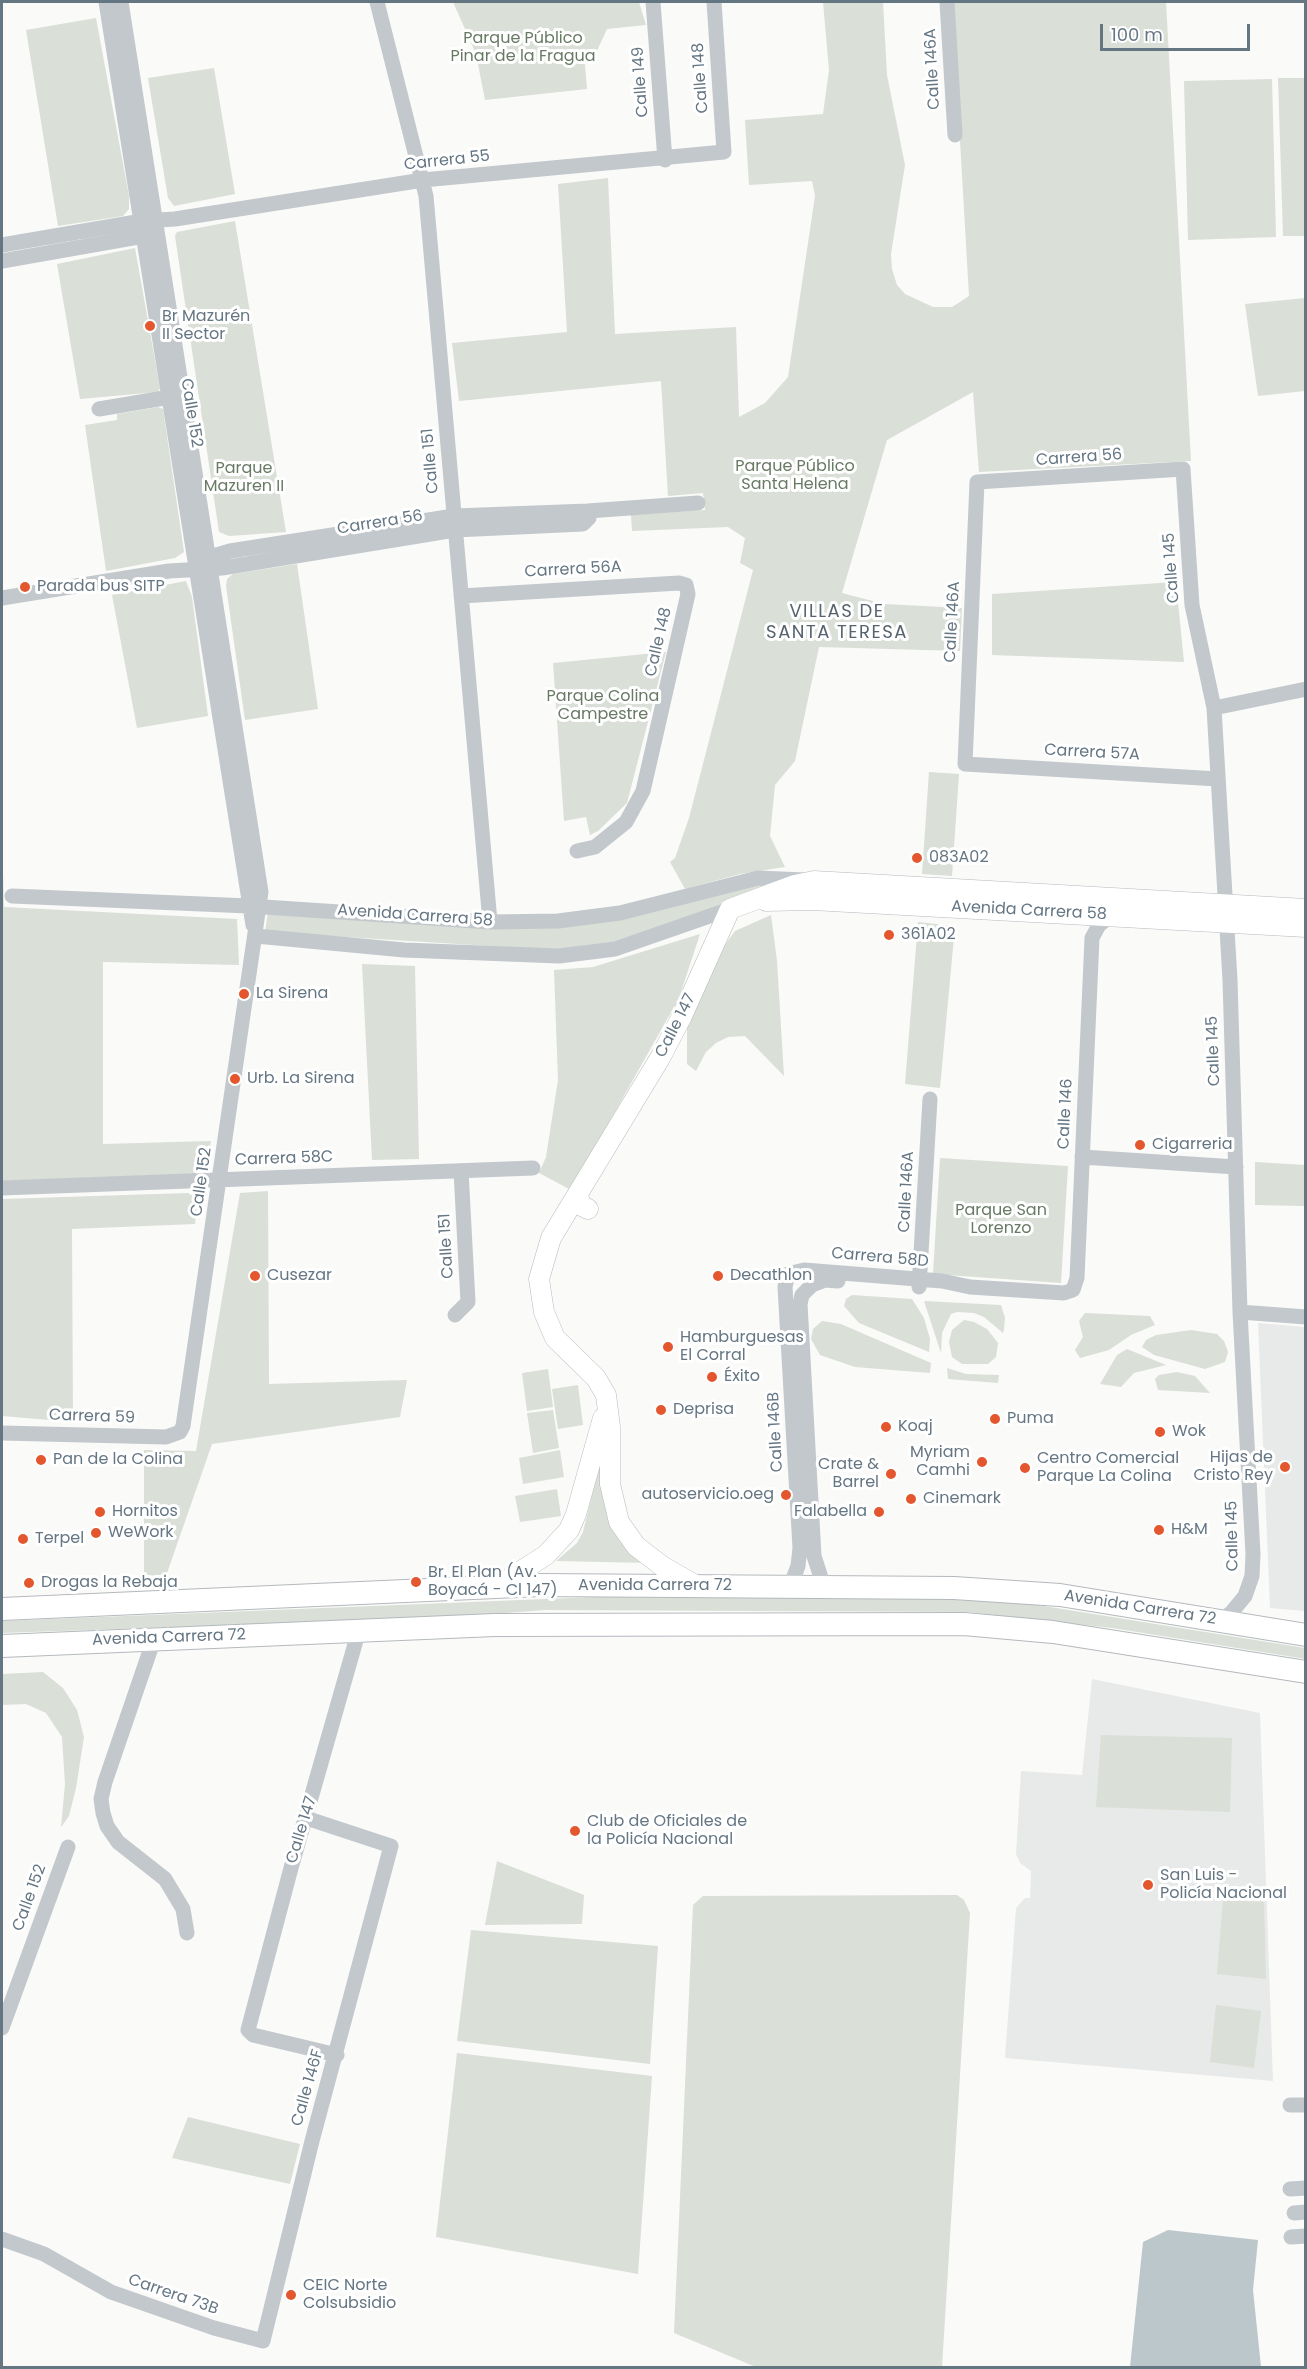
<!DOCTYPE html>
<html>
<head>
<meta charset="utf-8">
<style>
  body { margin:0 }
  #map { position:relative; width:1307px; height:2369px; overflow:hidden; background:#fafaf8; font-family:Poppins,sans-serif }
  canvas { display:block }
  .frame { position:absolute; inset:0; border:3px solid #657683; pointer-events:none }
  .scale { position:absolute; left:1100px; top:24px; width:150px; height:27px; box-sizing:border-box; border:3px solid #657683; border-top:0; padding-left:8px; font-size:18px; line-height:21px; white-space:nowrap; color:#657683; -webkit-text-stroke:4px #fff; paint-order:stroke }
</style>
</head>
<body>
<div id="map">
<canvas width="1307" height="2369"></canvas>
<div class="frame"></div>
<div class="scale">100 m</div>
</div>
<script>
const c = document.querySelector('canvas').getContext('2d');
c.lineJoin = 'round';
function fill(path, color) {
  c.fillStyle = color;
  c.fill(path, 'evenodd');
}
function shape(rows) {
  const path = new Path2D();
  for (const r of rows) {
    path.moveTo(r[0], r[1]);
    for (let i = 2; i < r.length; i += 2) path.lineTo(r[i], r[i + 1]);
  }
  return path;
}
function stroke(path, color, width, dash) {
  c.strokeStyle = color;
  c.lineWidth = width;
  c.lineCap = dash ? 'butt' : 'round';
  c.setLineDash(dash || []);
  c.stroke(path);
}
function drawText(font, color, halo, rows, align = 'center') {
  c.font = font + ' Poppins,sans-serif';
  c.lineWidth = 6;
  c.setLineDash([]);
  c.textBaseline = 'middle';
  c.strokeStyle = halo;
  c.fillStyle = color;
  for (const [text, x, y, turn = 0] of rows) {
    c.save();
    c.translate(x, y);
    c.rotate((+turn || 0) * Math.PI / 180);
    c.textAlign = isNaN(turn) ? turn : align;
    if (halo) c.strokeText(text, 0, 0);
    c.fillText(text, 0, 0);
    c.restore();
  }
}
const built = shape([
  [1258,1323,1305,1327,1305,1611,1270,1608],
  [1092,1679,1260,1713,1273,2081,1005,2058,1016,1908,1025,1898,1030,1898,1031,1871,1020,1863,1016,1854,1021,1771,1082,1775]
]);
const green = shape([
  [453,2,639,2,646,25,607,29,596,53,584,54,587,89,485,100,476,54],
  [823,2,883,2,887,75,905,165,891,254,892,269,897,285,905,294,933,307,952,307,969,296,952,2,1166,2,1191,461,979,472,973,392,887,440,842,593,884,604,962,608,960,651,819,647,795,761,775,785,770,836,785,867,740,874,685,889,670,862,675,858,689,818,753,570,740,563,745,538,728,527,632,531,631,515,705,510,703,493,668,496,661,381,459,401,452,343,567,332,558,184,608,178,615,334,736,327,739,417,765,403,788,377,815,196,812,181,749,185,745,120,823,114,829,70],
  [96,18,129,196,129,209,123,216,58,226,26,30],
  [214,68,235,194,174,206,168,198,148,78],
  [1278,78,1305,78,1305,236,1283,236],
  [1272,79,1276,237,1188,240,1184,81],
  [235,221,286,532,229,536,219,532,175,236,177,232],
  [135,248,160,388,158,392,80,399,57,264],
  [1305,298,1305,391,1258,396,1245,304],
  [158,407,163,409,184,552,175,558,106,571,85,425,117,420,117,414],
  [297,564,318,709,245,720,226,586,227,579,233,574],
  [186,581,192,597,208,716,137,728,112,595],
  [1176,582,1184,662,992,655,992,594],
  [666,652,627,803,598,831,590,835,586,817,564,821,553,663],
  [929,772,959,774,952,876,922,874],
  [3,873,4,907,237,919,239,965,103,962,103,1144,211,1141,207,1164,196,1174,2,1181],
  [782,883,627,940,553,950,265,932,268,912,537,926,737,888],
  [771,915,777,961,784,1076,745,1036,728,1037,716,1043,706,1052,696,1071,687,1064,687,1025,724,946,735,931],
  [918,922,955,926,940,1088,905,1084],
  [700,934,679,998,571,1190,539,1173,546,1157,558,1080,554,970,593,967],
  [362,964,415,966,419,1159,372,1160],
  [940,1158,1068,1166,1061,1283,933,1274],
  [1255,1162,1305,1165,1305,1206,1255,1205],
  [268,1191,269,1384,407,1380,400,1417,212,1444,166,1576,144,1575,144,1450,196,1451,240,1193],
  [188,1193,197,1199,195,1224,72,1229,73,1422,2,1416,2,1199],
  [852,1295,912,1299,924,1318,930,1339,929,1352,859,1323,844,1306,846,1299],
  [924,1301,1001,1305,1005,1318,1004,1329,1003,1333,984,1317,974,1313,957,1312,951,1314,942,1333,941,1353],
  [1085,1313,1150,1316,1155,1325,1131,1335,1109,1350,1080,1358,1075,1350,1083,1337,1079,1321],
  [964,1320,974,1322,987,1329,998,1343,996,1357,988,1364,962,1364,952,1357,949,1342,952,1330],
  [822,1321,841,1324,931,1363,930,1373,855,1367,820,1355,811,1339,813,1329],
  [1191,1330,1217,1334,1224,1341,1228,1352,1225,1362,1205,1369,1154,1355,1142,1347,1146,1340,1156,1335],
  [1127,1349,1166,1365,1134,1373,1121,1387,1100,1384,1117,1355],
  [947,1368,966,1374,999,1375,998,1383,948,1379],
  [548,1369,553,1407,527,1411,522,1373],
  [1177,1372,1195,1376,1210,1393,1158,1390,1155,1379,1159,1375],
  [578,1385,583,1425,558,1429,552,1389],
  [553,1410,559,1448,533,1453,527,1413],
  [605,1441,605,1507,612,1525,649,1563,556,1561,577,1543,583,1532],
  [560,1450,564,1477,523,1484,519,1458],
  [557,1489,561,1516,520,1522,515,1496],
  [595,1597,912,1598,1025,1603,1305,1648,1306,1659,1112,1628,968,1612,545,1610,439,1618,2,1633,2,1621],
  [43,1672,63,1688,77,1710,84,1737,76,1788,69,1816,61,1827,65,1784,62,1737,46,1713,26,1704,2,1705,2,1674],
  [1101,1735,1232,1738,1230,1812,1096,1807],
  [497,1861,584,1895,582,1924,485,1925],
  [957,1895,964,1900,970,1913,942,2367,756,2367,674,2333,693,1905,703,1896],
  [1223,1900,1264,1902,1266,1979,1217,1974],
  [471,1930,658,1946,650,2064,457,2041],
  [1216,2005,1261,2011,1254,2068,1210,2062],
  [457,2053,652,2076,638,2274,436,2237],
  [188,2117,300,2144,290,2184,172,2158]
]);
const water = shape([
  [1168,2230,1258,2240,1253,2290,1261,2367,1130,2367,1143,2242]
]);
const minor = shape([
  [106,2,253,925],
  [377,2,426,196,490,922],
  [653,2,665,160],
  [947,2,955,135],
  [2,245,142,221,175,219,423,180,724,152,714,2],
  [2,261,144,236,152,232],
  [99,409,170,397],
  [203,559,230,551,454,516,588,511,698,503],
  [461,596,679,583,686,585,688,594,643,791,626,822,595,847,577,851],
  [2,598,169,571,222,568,455,530,583,524,589,518,588,511],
  [1214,708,1306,689],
  [1218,779,965,764,977,482,1183,469,1192,605,1214,708,1230,980,1240,1312,1253,1554,1252,1576,1245,1596,1231,1613,1219,1621],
  [12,896,249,906,490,922,558,921,620,913,758,878,805,880],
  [256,936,404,950,559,956,615,949,730,909],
  [1082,1157,1236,1167],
  [2,1188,533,1168],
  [919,1287,930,1099],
  [1240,1312,1306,1317],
  [455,1315,468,1302,461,1171],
  [2,1433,166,1437,180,1432,183,1426,261,892,121,2],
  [790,1587,798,1566,800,1548,785,1287,788,1274,804,1270,942,1281,970,1287,1064,1293,1073,1290,1077,1278,1092,938,1099,925,1112,915],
  [824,1587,814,1556,800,1304,802,1295,812,1285,825,1280,838,1281],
  [154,1639,105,1782,101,1799,103,1813,107,1826,118,1842,165,1879,183,1909,187,1933],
  [2,2028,68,1847],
  [337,2055,253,2035,248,2030,291,1868,359,1630],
  [1290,2105,1306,2105],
  [1290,2189,1306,2188],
  [1294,2213,1306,2212],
  [1291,2237,1306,2236],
  [2,2239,44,2254,111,2292,214,2328,263,2341,312,2141,391,1846,306,1818]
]);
const major = shape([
  [766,901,812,900,1306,927],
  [578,1193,580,1205,588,1209],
  [697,1586,662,1566,636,1546,619,1522,610,1484,610,1427,606,1395,596,1378,555,1338,544,1312,539,1279,551,1238,660,1058,682,1016,730,909,795,885,814,881,1306,909],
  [496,1587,546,1555,569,1530,576,1514,603,1418]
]);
const highway = shape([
  [2,1609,540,1585,954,1588,1060,1595,1306,1635],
  [2,1646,495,1625,964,1624,1053,1632,1306,1672]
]);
const markers = [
  [150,326,6,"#e4572e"],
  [25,587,6,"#e4572e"],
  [917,858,6,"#e4572e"],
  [889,935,6,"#e4572e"],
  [244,994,6,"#e4572e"],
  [235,1079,6,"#e4572e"],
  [1140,1145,6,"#e4572e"],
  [255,1276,6,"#e4572e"],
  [718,1276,6,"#e4572e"],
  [668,1347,6,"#e4572e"],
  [712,1377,6,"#e4572e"],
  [661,1410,6,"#e4572e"],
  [995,1419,6,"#e4572e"],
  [886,1427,6,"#e4572e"],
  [1160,1432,6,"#e4572e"],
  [41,1460,6,"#e4572e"],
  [982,1462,6,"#e4572e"],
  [1285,1467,6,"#e4572e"],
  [1025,1468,6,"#e4572e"],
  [891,1474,6,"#e4572e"],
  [786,1495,6,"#e4572e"],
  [911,1499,6,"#e4572e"],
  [100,1512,6,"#e4572e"],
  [879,1512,6,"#e4572e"],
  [1159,1530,6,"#e4572e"],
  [96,1533,6,"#e4572e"],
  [23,1539,6,"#e4572e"],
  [416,1582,6,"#e4572e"],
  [29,1583,6,"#e4572e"],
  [575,1831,6,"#e4572e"],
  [1148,1885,6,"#e4572e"],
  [291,2295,6,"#e4572e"]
];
const parkNames = [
  ["Parque Público",523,39],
  ["Pinar de la Fragua",523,57],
  ["Parque Público",795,467],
  ["Santa Helena",795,485],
  ["Parque",244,469],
  ["Mazuren II",244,487],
  ["Parque Colina",603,697],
  ["Campestre",603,715],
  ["Parque San",1001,1211],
  ["Lorenzo",1001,1229]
];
const streetNames = [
  ["Calle 146A",933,69,-93],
  ["Calle 148",701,78,-94],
  ["Calle 149",641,82,-94],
  ["Carrera 55",447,161,-6],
  ["Calle 152",191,413,81],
  ["Carrera 56",1079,458,-4],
  ["Calle 151",431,461,-95],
  ["Carrera 56",380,523,-9],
  ["Calle 145",1172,568,-94],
  ["Carrera 56A",573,570,-3],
  ["Calle 146A",953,622,-87],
  ["Calle 148",659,642,-77],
  ["Carrera 57A",1092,753,3],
  ["Avenida Carrera 58",1029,911,3],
  ["Avenida Carrera 58",415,916,4],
  ["Calle 147",676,1026,-63],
  ["Calle 145",1214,1051,-92],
  ["Calle 146",1066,1114,-87],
  ["Carrera 58C",284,1159,-2],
  ["Calle 152",202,1182,-82],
  ["Calle 146A",907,1192,-87],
  ["Calle 151",447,1246,-93],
  ["Carrera 58D",880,1258,5],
  ["Carrera 59",92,1417,2],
  ["Calle 146B",776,1432,-93],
  ["Calle 145",1233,1536,-91],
  ["Avenida Carrera 72",655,1586],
  ["Avenida Carrera 72",1140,1608,9],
  ["Avenida Carrera 72",169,1638,-2],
  ["Calle 147",302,1830,-73],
  ["Calle 152",30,1898,-70],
  ["Calle 146F",308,2088,-74],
  ["Carrera 73B",173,2295,19]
];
const poiNames = [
  ["Br Mazurén",162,317],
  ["II Sector",162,335],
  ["Parada bus SITP",37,587],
  ["083A02",929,858],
  ["361A02",901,935],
  ["La Sirena",256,994],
  ["Urb. La Sirena",247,1079],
  ["Cigarreria",1152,1145],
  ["Cusezar",267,1276],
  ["Decathlon",730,1276],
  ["Hamburguesas",680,1338],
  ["El Corral",680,1356],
  ["Éxito",724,1377],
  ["Deprisa",673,1410],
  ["Puma",1007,1419],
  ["Koaj",898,1427],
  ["Wok",1172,1432],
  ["Myriam",970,1453,"right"],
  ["Camhi",970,1471,"right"],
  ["Hijas de",1273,1458,"right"],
  ["Cristo Rey",1273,1476,"right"],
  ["Centro Comercial",1037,1459],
  ["Parque La Colina",1037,1477],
  ["Pan de la Colina",53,1460],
  ["Crate &",879,1465,"right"],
  ["Barrel",879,1483,"right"],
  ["autoservicio.oeg",774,1495,"right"],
  ["Cinemark",923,1499],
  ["Hornitos",112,1512],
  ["Falabella",867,1512,"right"],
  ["H&M",1171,1530],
  ["WeWork",108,1533],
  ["Terpel",35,1539],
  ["Br. El Plan (Av.",428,1573],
  ["Boyacá - Cl 147)",428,1591],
  ["Drogas la Rebaja",41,1583],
  ["Club de Oficiales de",587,1822],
  ["la Policía Nacional",587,1840],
  ["San Luis -",1160,1876],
  ["Policía Nacional",1160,1894],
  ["CEIC Norte",303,2286],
  ["Colsubsidio",303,2304]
];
const neighbourhoodNames = [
  ["VILLAS DE",837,612],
  ["SANTA TERESA",837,633]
];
fill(built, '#e8e9e9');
fill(green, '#dadfd7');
fill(water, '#bbc7cb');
stroke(major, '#b5babe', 21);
stroke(highway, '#b4b9bd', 24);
stroke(minor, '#c3c8cc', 15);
stroke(major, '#fff', 20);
stroke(highway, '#fff', 22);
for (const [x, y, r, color] of markers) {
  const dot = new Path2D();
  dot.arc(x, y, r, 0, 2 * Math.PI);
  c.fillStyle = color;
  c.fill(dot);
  stroke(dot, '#fff', 2);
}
drawText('16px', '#687a64', '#fff', parkNames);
drawText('16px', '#657683', '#fff', streetNames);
drawText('16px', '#657683', '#fff', poiNames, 'left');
c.letterSpacing = '1.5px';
drawText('18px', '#57646e', '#fff', neighbourhoodNames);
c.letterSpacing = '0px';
</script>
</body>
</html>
